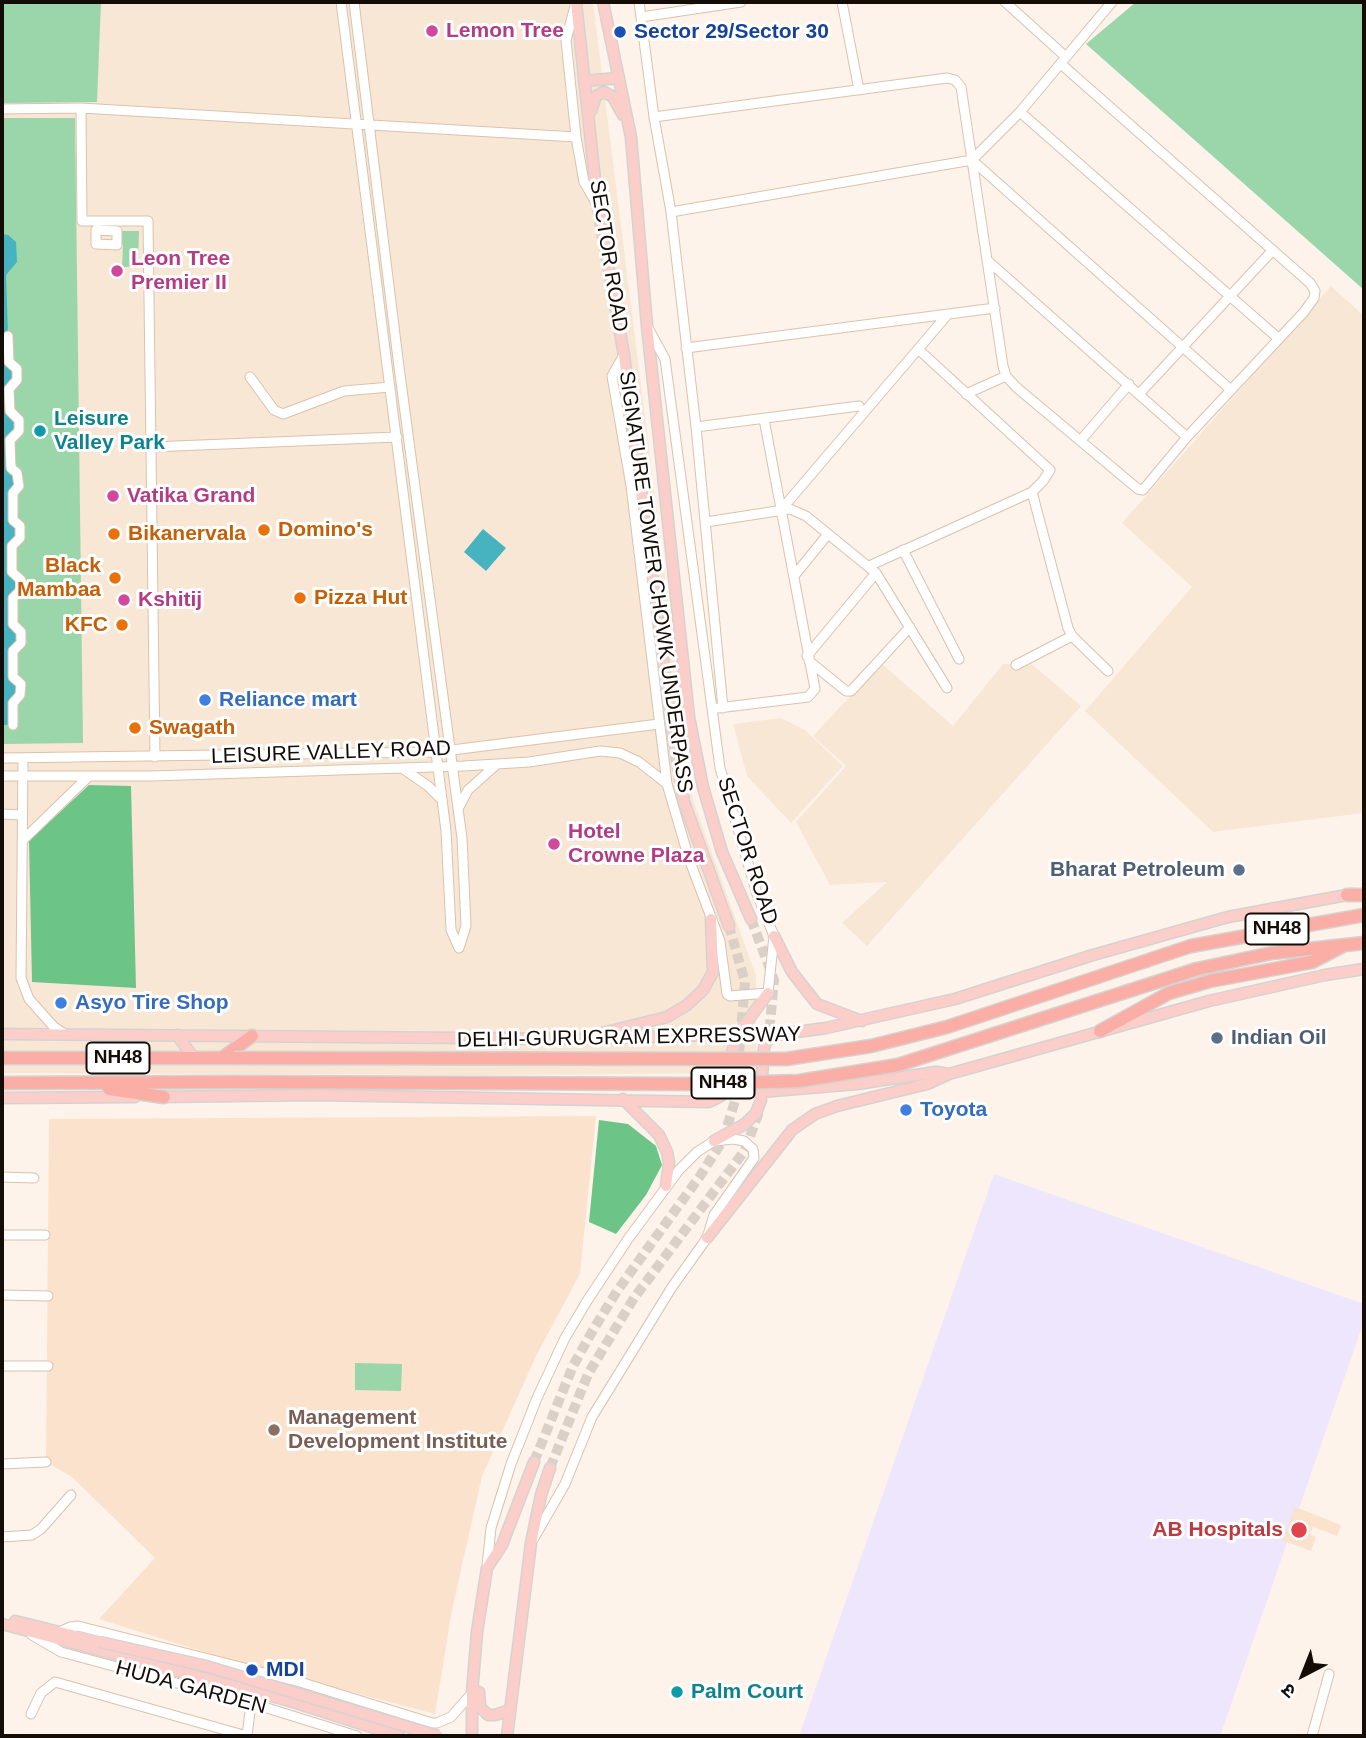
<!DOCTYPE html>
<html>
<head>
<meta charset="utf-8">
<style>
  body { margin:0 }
  #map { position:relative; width:1366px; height:1738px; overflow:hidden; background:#fdf3ea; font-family:Arial,"Noto Sans Devanagari",sans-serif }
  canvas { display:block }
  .frame { position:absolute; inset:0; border:4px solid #140c06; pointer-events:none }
  .north { position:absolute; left:1268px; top:1640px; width:70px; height:70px; -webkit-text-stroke:5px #fff; paint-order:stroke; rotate:222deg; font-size:19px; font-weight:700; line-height:28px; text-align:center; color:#140c06 }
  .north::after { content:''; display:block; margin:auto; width:24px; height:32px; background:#140c06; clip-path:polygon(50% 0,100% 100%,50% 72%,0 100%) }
</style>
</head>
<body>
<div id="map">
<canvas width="1366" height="1738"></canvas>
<div class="frame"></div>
<div class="north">उ</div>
</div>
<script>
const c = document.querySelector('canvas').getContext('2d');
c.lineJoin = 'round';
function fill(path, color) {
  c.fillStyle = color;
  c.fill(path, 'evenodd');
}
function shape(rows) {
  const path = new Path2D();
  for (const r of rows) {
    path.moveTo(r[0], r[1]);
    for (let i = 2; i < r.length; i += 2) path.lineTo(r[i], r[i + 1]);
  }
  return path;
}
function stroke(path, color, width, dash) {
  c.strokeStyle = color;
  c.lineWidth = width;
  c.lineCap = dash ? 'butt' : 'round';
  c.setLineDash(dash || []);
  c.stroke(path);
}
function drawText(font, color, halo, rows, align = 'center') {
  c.font = font + ' Arial,sans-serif';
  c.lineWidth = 6;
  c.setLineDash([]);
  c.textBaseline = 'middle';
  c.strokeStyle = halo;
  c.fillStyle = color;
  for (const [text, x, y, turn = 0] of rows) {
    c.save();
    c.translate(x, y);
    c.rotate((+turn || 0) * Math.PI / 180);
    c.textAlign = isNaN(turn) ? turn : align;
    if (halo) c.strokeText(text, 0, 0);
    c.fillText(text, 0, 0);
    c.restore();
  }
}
const commercial = shape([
  [2,2,593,2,693,800,756,976,756,1073,474,1075,2,1073],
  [1331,286,1364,316,1364,813,1213,832,1085,711,1192,587,1122,523],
  [881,663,953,726,1003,664,1033,665,1081,706,867,946,842,923,887,882,830,885,796,822,846,766,813,736],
  [781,718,805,730,843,766,791,823,747,776,733,724]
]);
const industrial = shape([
  [994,1174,1364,1304,1364,1321,1220,1736,799,1736]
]);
const built = shape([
  [596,1116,580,1274,537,1354,482,1476,452,1610,435,1714,230,1660,99,1619,155,1558,72,1477,46,1462,49,1119],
  [1295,1507,1341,1525,1337,1536,1313,1527,1310,1534,1316,1537,1311,1551,1282,1540]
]);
const green = shape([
  [2,2,101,2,97,102,2,103],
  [1136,2,1364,2,1364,290,1086,44],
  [2,118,75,118,83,743,2,744],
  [117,231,139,231,138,267,122,267,123,245,117,245],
  [355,1363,402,1364,401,1391,355,1390]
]);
const forest = shape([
  [89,785,131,786,136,988,32,982,29,841],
  [599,1120,628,1124,656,1146,662,1165,646,1195,616,1234,589,1222]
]);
const water = shape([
  [2,234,8,235,16,242,17,262,6,275,9,362,17,369,9,389,10,411,19,420,10,440,11,468,17,473,13,493,13,520,20,526,12,546,12,572,21,580,13,598,13,623,21,632,13,651,13,677,21,684,13,703,13,725,2,725],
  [483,529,506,548,486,571,464,552]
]);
const majorTunnel = shape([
  [751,919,774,980,768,1045],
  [534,1462,573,1366,593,1330,617,1291,700,1176,723,1140,735,1101,745,982,729,926],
  [550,1468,588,1374,634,1298,745,1150,760,1109]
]);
const minor = shape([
  [341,2,446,831,451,930,459,948],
  [354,2,399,367,462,838,466,926,459,948],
  [639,2,654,117,671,212,696,427,723,708],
  [842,2,859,90],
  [1005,2,1066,57],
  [575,6,566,40,576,137,584,182,598,206],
  [641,17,741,2],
  [81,108,82,221,148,221,155,757],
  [2,109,81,108,576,137],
  [1020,112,1279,339],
  [654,117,947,78,955,80,961,87,1003,366,1006,376,1016,387,1138,489,1143,490,1187,437,1304,312,1314,298,1315,291,1310,283,1061,64],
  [972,160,1231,390],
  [671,212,972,160,1020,112,1112,2],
  [96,230,117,231,117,245,96,244,96,230],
  [987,260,1187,437],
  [8,336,9,362,17,369,17,380,9,389,10,411,19,420,19,431,10,440,11,468,17,473,19,486,13,493,13,520,20,526,20,538,12,546,12,572,21,580,21,590,13,598,13,624,21,632,21,643,13,651,13,677,21,684,20,695,13,703,13,725],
  [686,348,995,308],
  [624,355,612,376,631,486,667,784,689,859,720,941,727,994,730,996,768,993,774,936,757,894,720,768,665,359,648,328],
  [250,377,274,410,283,414,344,391,390,387],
  [1140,393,1272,251],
  [966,394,1006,376],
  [696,427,859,406],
  [1081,440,1129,384],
  [151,447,397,437],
  [1032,492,1068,628,1072,636,1108,671],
  [780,511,948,314],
  [706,522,790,509,806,516,876,573,947,688],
  [903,550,959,659],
  [869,566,1032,492,1043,481,1050,470,918,349],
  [794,576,828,534],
  [807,656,876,573],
  [809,661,846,691,851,691,910,627],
  [1016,665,1072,636],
  [718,708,808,697,815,689,764,419],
  [2,758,436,752,659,724],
  [23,758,21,978,29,999,54,1027,65,1034],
  [402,768,428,786,442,800],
  [2,776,151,776,464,766,529,762,600,751,620,753,639,762,667,784],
  [459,807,468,790,496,765],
  [2,814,22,815],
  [23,840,89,776],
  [2,1177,34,1178],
  [2,1235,45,1235],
  [2,1295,48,1296],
  [2,1366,48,1366],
  [2,1464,46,1462],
  [2,1537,32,1535,41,1529,71,1495],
  [487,1566,491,1528,511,1464,537,1398,565,1338,587,1301,628,1239,679,1170,697,1152,714,1141,733,1139,744,1141,753,1149,754,1158,714,1215,707,1238,672,1287,592,1417,565,1484,534,1538],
  [59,1632,70,1627,78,1626,300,1682,432,1723,437,1723,451,1717,472,1693],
  [32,1635,61,1652,251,1703,357,1736],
  [31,1714,41,1693,55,1682,247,1736],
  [247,1736,251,1703],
  [1312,1736,1329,1674]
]);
const major = shape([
  [576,2,598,208,624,355,671,721,684,802,729,926],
  [603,2,631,137,647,326,689,717,703,787,722,852,751,919],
  [584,81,619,78],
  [591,111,596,96,604,92,613,97,623,115],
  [774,936,792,972,817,1004,862,1021],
  [2,1034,578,1039,714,1035,736,1037],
  [598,1034,667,1017,687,1005,703,990,713,972,711,919],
  [177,1035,194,1058],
  [949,1074,936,1072,857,1084,761,1092,764,1047,768,1038,775,1035,826,1028,955,999,1093,955,1228,917,1352,894],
  [159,1097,315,1095,709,1102,721,1096,736,1037,768,993],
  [2,1098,135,1097],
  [623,1099,659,1135,667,1152,669,1163,666,1186],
  [714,1141,745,1124,756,1113,761,1100,761,1092],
  [707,1238,792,1130,815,1114,837,1106,927,1084,949,1074,1209,1001,1325,975,1364,969],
  [15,1621,100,1642],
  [2,1624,290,1701,399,1736],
  [479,1692,480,1707,488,1715,495,1715,510,1710],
  [472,1736,472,1693,477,1632,487,1568,502,1545,534,1462],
  [507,1736,531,1543,541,1495,550,1468]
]);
const highway = shape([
  [1347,895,1364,895],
  [1191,946,1364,915],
  [1197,969,1272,953,1364,943],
  [1100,1031,1169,993,1210,981,1312,962,1341,947],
  [2,1058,234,1058],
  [222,1058,252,1036],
  [2,1083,234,1082],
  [109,1089,164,1097]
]);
const majorBridge = shape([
  [100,1642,206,1666,438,1736]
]);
const highwayBridge = shape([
  [234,1058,786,1059,871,1046,947,1027,1191,946],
  [234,1082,697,1084,799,1081,898,1065,1197,969]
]);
const markers = [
  [432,31,7,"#d1479c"],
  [620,32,7,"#1a4fb4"],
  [117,271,7,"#d1479c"],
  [40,431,7,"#0f9aa8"],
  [113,496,7,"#d1479c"],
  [264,530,7,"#e8710a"],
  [114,534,7,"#e8710a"],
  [115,578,7,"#e8710a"],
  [300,598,7,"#e8710a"],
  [124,600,7,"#d1479c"],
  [122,625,7,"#e8710a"],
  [205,700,7,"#3f7fe0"],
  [135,728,7,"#e8710a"],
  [554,844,7,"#d1479c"],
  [1239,870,7,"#5c6f8a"],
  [61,1003,7,"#3f7fe0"],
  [1217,1038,7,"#5c6f8a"],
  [906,1110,7,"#3f7fe0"],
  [274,1430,7,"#8d6e63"],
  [1299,1530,9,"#e0444e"],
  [252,1670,7,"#1a4fb4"],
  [677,1692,7,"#0f9aa8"]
];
const shields = [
  [1277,929,63],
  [118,1058,63],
  [723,1083,63]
];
const shieldNames = [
  ["NH48",1277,929],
  ["NH48",118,1058],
  ["NH48",723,1083]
];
const hotelNames = [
  ["Lemon Tree",446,31],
  ["Leon Tree",131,259],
  ["Premier II",131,283],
  ["Vatika Grand",127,496],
  ["Kshitij",138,600],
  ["Hotel",568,832],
  ["Crowne Plaza",568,856]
];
const transitNames = [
  ["Sector 29/Sector 30",634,32],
  ["MDI",266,1670]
];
const streetNames = [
  ["SECTOR ROAD",608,256,81],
  ["SIGNATURE TOWER CHOWK UNDERPASS",655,582,82],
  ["LEISURE VALLEY ROAD",331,753,-2],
  ["SECTOR ROAD",747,851,72],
  ["DELHI-GURUGRAM EXPRESSWAY",629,1038,-1],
  ["HUDA GARDEN",191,1688,15]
];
const cultureNames = [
  ["Leisure",54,419],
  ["Valley Park",54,443],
  ["Palm Court",691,1692]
];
const foodNames = [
  ["Domino's",278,530],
  ["Bikanervala",128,534],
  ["Black",101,566,"right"],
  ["Mambaa",101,590,"right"],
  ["Pizza Hut",314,598],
  ["KFC",108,625,"right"],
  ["Swagath",149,728]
];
const shopNames = [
  ["Reliance mart",219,700],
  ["Asyo Tire Shop",75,1003],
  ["Toyota",920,1110]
];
const serviceNames = [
  ["Bharat Petroleum",1225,870],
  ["Indian Oil",1231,1038,"left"]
];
const educationNames = [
  ["Management",288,1418],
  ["Development Institute",288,1442]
];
const healthNames = [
  ["AB Hospitals",1283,1530]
];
fill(commercial, '#f9e7d6');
fill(industrial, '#eee6fc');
fill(built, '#fbe2cd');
fill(green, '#9ad6aa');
fill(forest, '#6cc487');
fill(water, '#47b2c0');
stroke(majorTunnel, '#dad0c8', 10, [10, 5]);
stroke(minor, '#dac2ad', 11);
stroke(major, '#d5d3d2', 13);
stroke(highway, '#d5d3d2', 15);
stroke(minor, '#fff', 9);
stroke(major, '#fccec9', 10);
stroke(highway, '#faaea5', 12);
stroke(majorBridge, '#d5d3d2', 13, []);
stroke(highwayBridge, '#d5d3d2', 15, []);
stroke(majorBridge, '#fccec9', 10);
stroke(highwayBridge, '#faaea5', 12);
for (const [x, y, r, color] of markers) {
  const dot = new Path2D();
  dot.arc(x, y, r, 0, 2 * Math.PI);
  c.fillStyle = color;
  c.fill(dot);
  stroke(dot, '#fff', 2.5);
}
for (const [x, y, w] of shields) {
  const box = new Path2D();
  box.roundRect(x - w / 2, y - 15.5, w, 31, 5);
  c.fillStyle = '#fff';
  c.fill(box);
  stroke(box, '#140c06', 2);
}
drawText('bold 19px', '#140c06', null, shieldNames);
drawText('bold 21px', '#b23c85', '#fff', hotelNames, 'left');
drawText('bold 21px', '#164399', '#fff', transitNames, 'left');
drawText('21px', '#140c06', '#fff', streetNames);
drawText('bold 21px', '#0d838f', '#fff', cultureNames, 'left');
drawText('bold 21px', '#c56008', '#fff', foodNames, 'left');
drawText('bold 21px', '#366cbe', '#fff', shopNames, 'left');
drawText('bold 21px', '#4e5e75', '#fff', serviceNames, 'right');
drawText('bold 21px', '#785e54', '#fff', educationNames, 'left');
drawText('bold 21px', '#be3a42', '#fff', healthNames, 'right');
</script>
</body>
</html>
